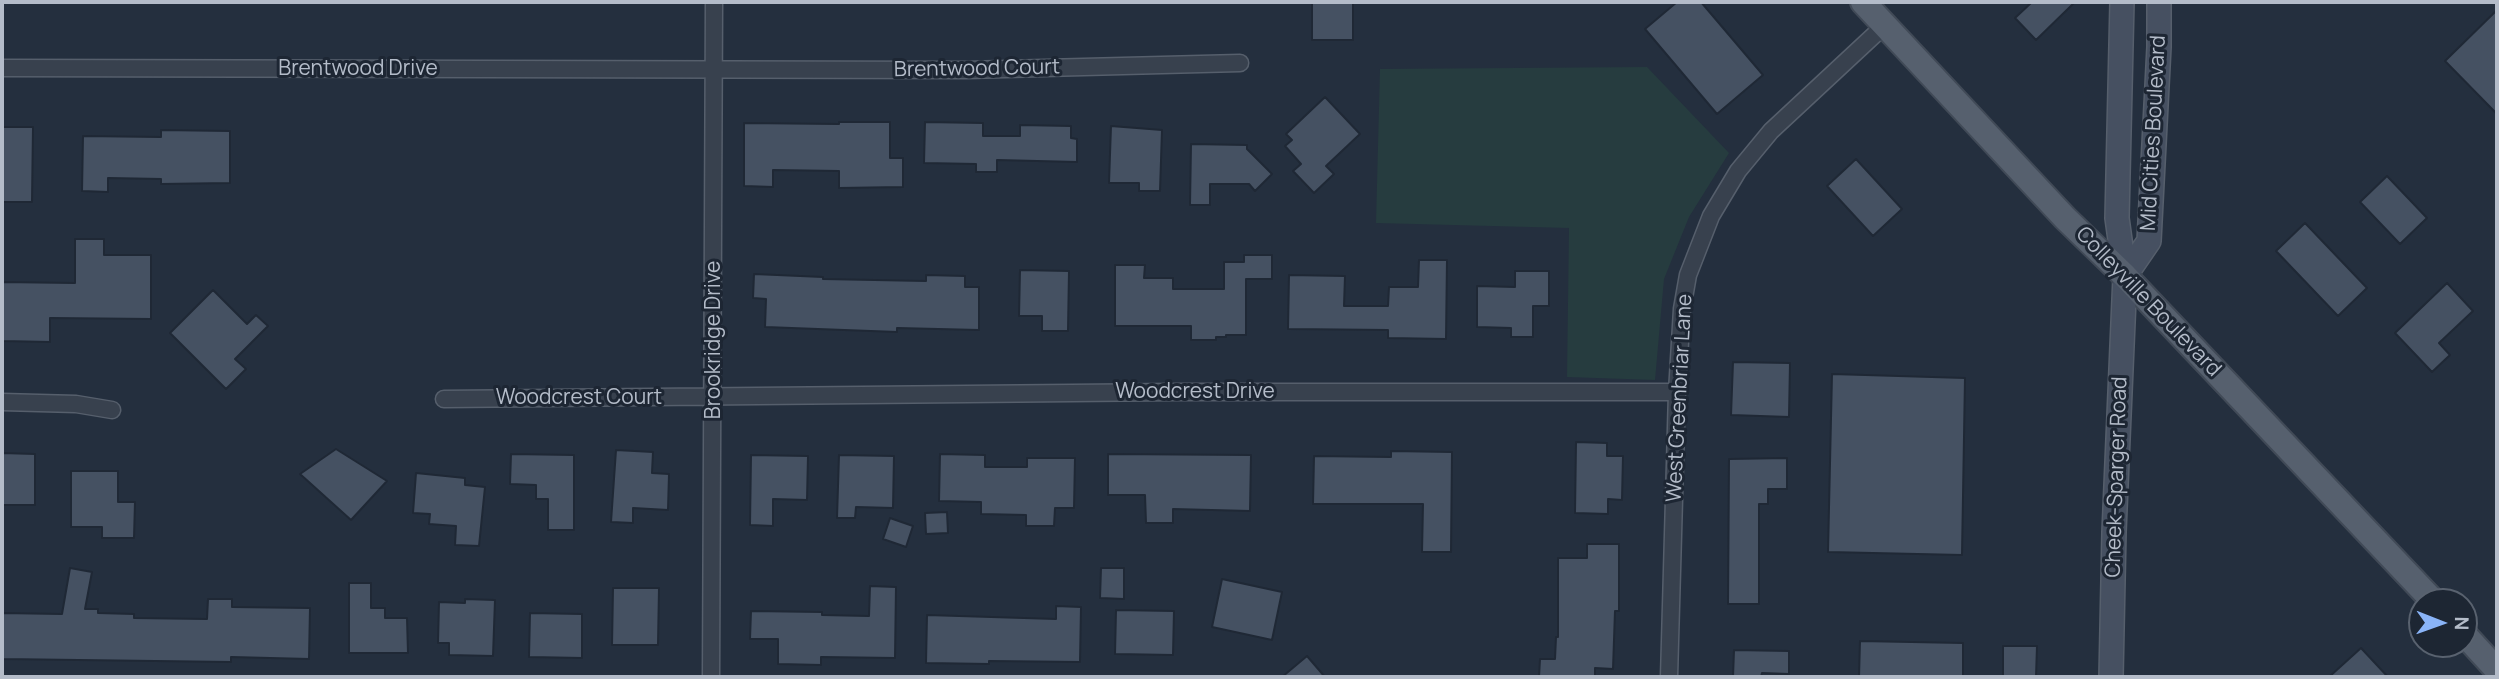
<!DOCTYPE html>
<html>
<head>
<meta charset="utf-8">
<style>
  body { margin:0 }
  #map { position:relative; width:2499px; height:679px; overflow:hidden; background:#242f3e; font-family:Manrope,sans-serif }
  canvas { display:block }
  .frame { position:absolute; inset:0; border:4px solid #b4bcc9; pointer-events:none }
  .north { position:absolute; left:2408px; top:588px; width:70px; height:70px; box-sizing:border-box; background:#1d2633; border:2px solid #59626f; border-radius:50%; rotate:91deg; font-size:19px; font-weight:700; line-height:28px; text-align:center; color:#b4bcc9 }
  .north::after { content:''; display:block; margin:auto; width:24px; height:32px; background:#8ab4f8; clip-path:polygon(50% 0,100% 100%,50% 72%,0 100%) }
</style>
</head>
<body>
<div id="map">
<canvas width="2499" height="679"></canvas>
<div class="frame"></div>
<div class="north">N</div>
</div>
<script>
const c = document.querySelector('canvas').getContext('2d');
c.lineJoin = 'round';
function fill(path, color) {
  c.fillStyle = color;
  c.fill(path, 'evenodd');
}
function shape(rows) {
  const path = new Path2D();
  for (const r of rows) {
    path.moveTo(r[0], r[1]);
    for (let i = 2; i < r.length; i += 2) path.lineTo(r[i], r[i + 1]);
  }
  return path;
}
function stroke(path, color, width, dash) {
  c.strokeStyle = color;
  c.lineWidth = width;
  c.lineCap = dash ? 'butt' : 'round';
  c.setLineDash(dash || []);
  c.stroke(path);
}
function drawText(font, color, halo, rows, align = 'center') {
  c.font = font + ' Manrope,sans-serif';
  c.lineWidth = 6;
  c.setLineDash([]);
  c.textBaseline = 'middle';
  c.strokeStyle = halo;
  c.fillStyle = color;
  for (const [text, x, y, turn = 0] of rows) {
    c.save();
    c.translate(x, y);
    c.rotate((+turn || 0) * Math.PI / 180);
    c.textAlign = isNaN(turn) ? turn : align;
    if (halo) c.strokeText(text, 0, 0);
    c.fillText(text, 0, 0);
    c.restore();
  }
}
const green = shape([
  [1647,67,1729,153,1689,217,1664,279,1655,380,1567,377,1569,228,1376,223,1380,69]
]);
const building = shape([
  [1312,2,1353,2,1353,40,1312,40,1312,2],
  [1677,2,1701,2,1763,75,1717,114,1645,29,1677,2],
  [2032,2,2075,2,2036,40,2015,18,2032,2],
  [2497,10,2497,114,2445,61,2497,10],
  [1325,97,1360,134,1326,166,1334,174,1314,193,1293,171,1301,164,1285,146,1292,140,1286,134,1325,97],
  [839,122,890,122,890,158,903,158,903,187,839,188,839,171,773,170,773,187,744,186,744,123,839,124,839,122],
  [925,122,983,123,983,136,1020,136,1020,125,1071,126,1071,138,1077,139,1077,162,997,160,997,172,976,172,976,164,924,163,925,122],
  [1111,126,1162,130,1160,191,1139,191,1139,183,1109,183,1111,126],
  [2,127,33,127,32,202,3,202,2,127],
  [161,130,230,131,230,183,161,184,161,179,108,178,108,192,82,191,83,136,161,137,161,130],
  [1191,144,1247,145,1247,149,1272,174,1255,191,1249,184,1210,184,1210,205,1190,205,1191,144],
  [1856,159,1902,209,1873,236,1827,186,1856,159],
  [2387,176,2427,218,2400,244,2360,202,2387,176],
  [2305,223,2367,288,2338,316,2276,251,2305,223],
  [75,239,104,239,104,255,151,255,151,319,50,318,50,342,2,341,2,282,75,283,75,239],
  [1244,255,1272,255,1272,279,1246,279,1246,335,1226,335,1226,337,1216,337,1216,340,1191,340,1191,326,1115,326,1115,265,1145,265,1144,278,1173,278,1173,289,1224,289,1224,262,1244,262,1244,255],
  [1419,260,1447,260,1446,339,1388,338,1388,330,1288,329,1289,275,1345,276,1344,306,1388,306,1389,287,1418,287,1419,260],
  [1020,270,1069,271,1068,331,1042,331,1042,316,1019,316,1020,270],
  [1515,271,1549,271,1549,306,1533,306,1533,337,1511,337,1511,328,1477,327,1477,286,1515,287,1515,271],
  [754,274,823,277,823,279,926,281,926,275,965,276,965,287,979,287,979,330,897,328,897,332,765,327,766,299,753,298,754,274],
  [2447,283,2473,311,2439,343,2450,355,2432,372,2395,333,2447,283],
  [213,290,247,324,256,315,268,326,235,359,246,369,226,389,170,333,213,290],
  [1733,362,1790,363,1789,417,1731,415,1733,362],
  [1832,374,1965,378,1962,555,1828,552,1832,374],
  [1576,442,1607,443,1607,456,1623,456,1622,500,1608,499,1608,514,1575,513,1576,442],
  [336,449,387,481,351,520,300,474,336,449],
  [616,450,653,452,652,473,669,474,668,510,633,508,633,523,611,522,616,450],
  [1391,451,1452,452,1451,552,1422,552,1423,504,1313,504,1314,456,1391,457,1391,451],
  [2,453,35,454,35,505,2,505,2,453],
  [511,454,574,455,574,530,548,530,548,499,536,499,536,485,510,484,511,454],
  [940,454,985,455,985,467,1027,467,1027,458,1075,458,1074,508,1055,508,1054,526,1026,526,1026,515,981,514,981,502,939,501,940,454],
  [1108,454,1251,455,1250,511,1173,509,1173,523,1146,523,1145,495,1108,495,1108,454],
  [751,455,808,456,807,500,773,499,773,526,750,525,751,455],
  [839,455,894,456,893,508,856,507,855,518,837,518,839,455],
  [1787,458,1787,489,1768,489,1768,504,1759,504,1759,604,1728,604,1729,459,1787,458],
  [71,471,118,471,118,502,135,502,134,538,102,538,102,527,71,527,71,471],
  [416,473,465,478,465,485,485,487,479,546,455,545,456,526,429,524,430,514,413,513,416,473],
  [947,512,948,533,926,534,925,513,947,512],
  [890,518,913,526,906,547,883,539,890,518],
  [1587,544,1619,544,1619,611,1615,611,1613,669,1595,668,1595,677,1539,677,1540,659,1555,659,1556,637,1558,637,1558,558,1587,558,1587,544],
  [70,568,92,572,85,609,98,609,98,613,134,614,134,618,207,619,208,599,232,599,232,607,310,608,309,659,231,657,231,662,2,659,2,613,62,614,70,568],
  [1101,568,1124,568,1124,599,1100,598,1101,568],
  [1222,579,1282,592,1272,640,1212,627,1222,579],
  [349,583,371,583,371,608,385,608,385,618,407,618,408,653,349,653,349,583],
  [870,586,896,587,895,658,821,657,821,665,778,664,778,639,750,639,751,611,822,612,822,615,869,616,870,586],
  [613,588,659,588,658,645,612,645,613,588],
  [465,599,495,600,493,656,449,655,449,643,438,643,439,602,465,603,465,599],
  [1056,606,1081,607,1080,662,989,661,989,664,926,663,927,615,1056,619,1056,606],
  [1116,610,1174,611,1173,655,1115,654,1116,610],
  [530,613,582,614,582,658,529,657,530,613],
  [1860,641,1963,643,1963,677,1859,677,1860,641],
  [2003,646,2037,646,2036,677,2003,677,2003,646],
  [2361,648,2388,677,2329,677,2361,648],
  [1734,650,1789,651,1789,674,1762,673,1761,677,1733,677,1734,650],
  [1307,656,1325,677,1282,677,1307,656]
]);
const street = shape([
  [2,68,966,70,1240,63],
  [444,399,1176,392,1677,392],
  [2,402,76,404,112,410],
  [711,677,714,2],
  [1669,677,1677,392,1682,309,1688,275,1711,216,1738,171,1771,131,1885,25]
]);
const secondary = shape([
  [2125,276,2149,241,2159,47,2159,2],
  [2111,677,2114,532,2125,276,2117,218,2122,2]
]);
const primary = shape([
  [1863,2,2065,218,2125,276,2434,602],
  [2464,634,2497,670]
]);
const streetNames = [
  ["Brentwood Drive",358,69],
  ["Brentwood Court",977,69,-1],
  ["Mid Cities Boulevard",2154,133,-87],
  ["Colleyville Boulevard",2148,302,46],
  ["Brookridge Drive",714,340,-90],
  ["Woodcrest Drive",1195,392],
  ["Woodcrest Court",579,398],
  ["West Greenbriar Lane",1680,398,-87],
  ["Cheek-Sparger Road",2117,477,-88]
];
fill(green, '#263c3f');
fill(building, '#455162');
stroke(building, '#1f2835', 2);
stroke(street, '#565f6c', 19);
stroke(secondary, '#565f6c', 26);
stroke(primary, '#414a57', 28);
stroke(street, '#38414e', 16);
stroke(secondary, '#465061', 23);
stroke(primary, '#56606e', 24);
drawText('21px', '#b4bcc9', '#1d2633', streetNames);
</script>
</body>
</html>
